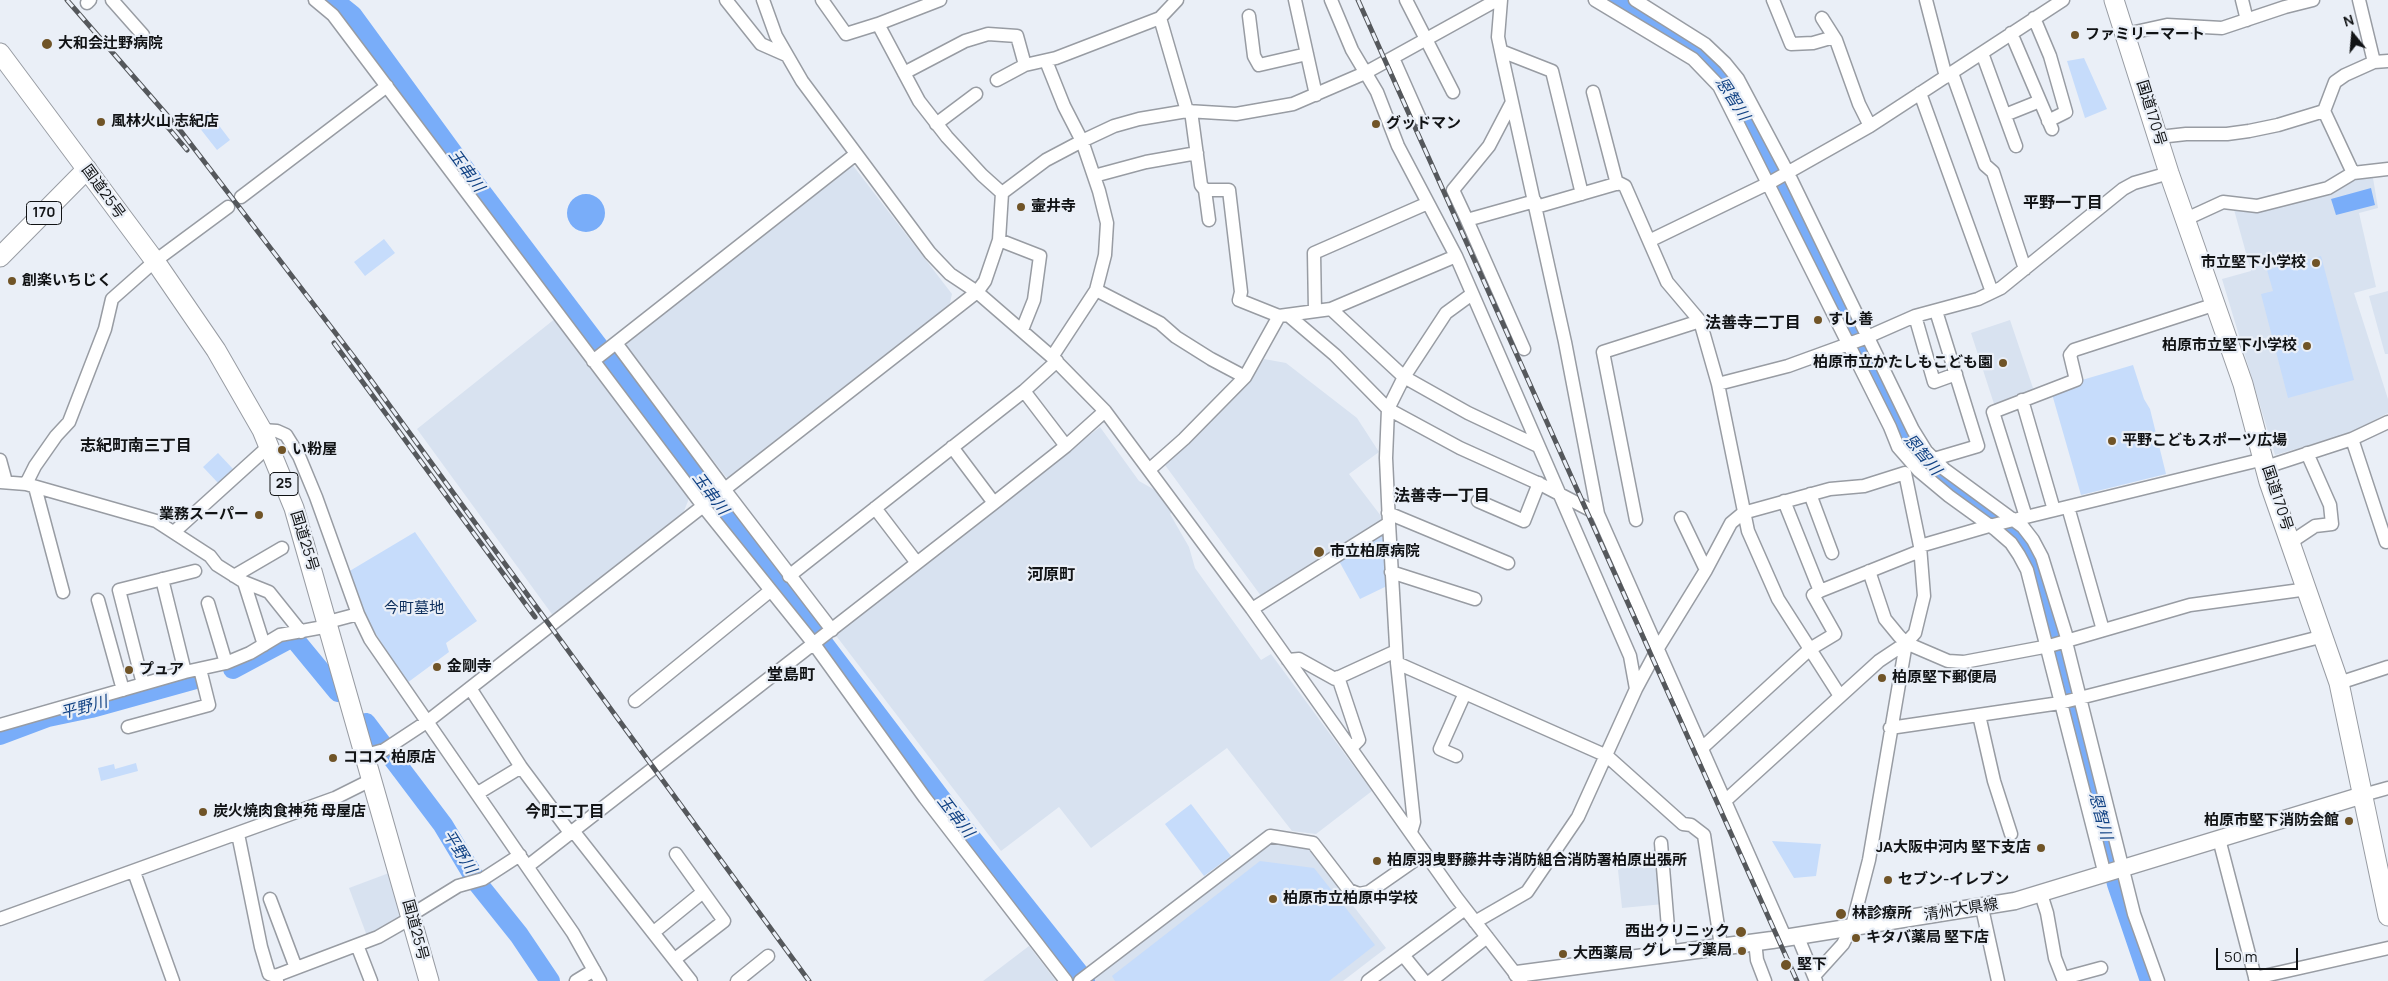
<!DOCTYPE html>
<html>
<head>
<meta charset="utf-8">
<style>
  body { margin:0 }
  #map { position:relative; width:2388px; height:981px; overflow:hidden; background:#eaeff7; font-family:Manrope,sans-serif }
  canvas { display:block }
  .north { position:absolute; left:2328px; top:10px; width:50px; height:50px; -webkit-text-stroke:4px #eaeff7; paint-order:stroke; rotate:343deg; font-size:14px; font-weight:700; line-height:20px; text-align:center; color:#111315 }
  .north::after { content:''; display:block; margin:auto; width:18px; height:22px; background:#111315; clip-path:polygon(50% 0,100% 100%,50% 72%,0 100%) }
  .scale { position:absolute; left:2216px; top:948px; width:82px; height:22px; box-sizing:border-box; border:2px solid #111315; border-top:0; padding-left:6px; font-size:15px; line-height:18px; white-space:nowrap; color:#111315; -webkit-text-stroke:4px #eaeff7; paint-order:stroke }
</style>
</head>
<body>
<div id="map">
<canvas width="2388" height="981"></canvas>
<div class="north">N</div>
<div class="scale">50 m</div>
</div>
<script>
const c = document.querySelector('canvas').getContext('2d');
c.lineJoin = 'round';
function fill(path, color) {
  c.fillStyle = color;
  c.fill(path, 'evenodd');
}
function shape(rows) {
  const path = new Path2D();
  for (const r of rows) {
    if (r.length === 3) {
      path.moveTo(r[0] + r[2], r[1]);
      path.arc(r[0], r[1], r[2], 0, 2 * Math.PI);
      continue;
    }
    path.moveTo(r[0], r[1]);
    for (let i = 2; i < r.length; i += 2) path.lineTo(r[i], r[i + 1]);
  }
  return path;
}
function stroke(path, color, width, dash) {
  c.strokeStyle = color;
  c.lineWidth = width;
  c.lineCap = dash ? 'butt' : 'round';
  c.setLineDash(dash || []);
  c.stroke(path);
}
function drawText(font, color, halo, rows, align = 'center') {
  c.font = font + ' Manrope,"Noto Sans JP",sans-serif';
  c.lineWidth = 4.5;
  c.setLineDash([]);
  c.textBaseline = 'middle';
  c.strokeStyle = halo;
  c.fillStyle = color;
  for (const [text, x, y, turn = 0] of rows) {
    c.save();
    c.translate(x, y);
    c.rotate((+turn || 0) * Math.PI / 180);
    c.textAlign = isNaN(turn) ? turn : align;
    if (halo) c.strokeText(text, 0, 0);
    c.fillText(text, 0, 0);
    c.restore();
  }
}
const built = shape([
  [851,163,952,294,949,307,730,478,726,477,626,347,627,339],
  [2373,178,2378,208,2359,213,2376,287,2354,293,2388,399,2388,413,2346,435,2275,455,2222,279,2251,271,2233,206,2313,197,2335,191,2355,179],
  [2388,291,2388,354,2385,354,2369,296],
  [556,318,688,496,688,501,682,516,554,617,417,429],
  [2010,320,2035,394,1995,407,1971,333],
  [1264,359,1286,363,1357,418,1379,452,1349,474,1384,520,1264,600,1165,465,1245,387],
  [1100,427,1139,481,1155,490,1173,511,1170,514,1189,547,1195,568,1261,660,1271,654,1372,791,1316,834,1292,831,1227,748,1091,848,1059,807,1001,851,834,633],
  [1271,843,1309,849,1386,948,1343,981,1091,981],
  [1658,847,1664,904,1622,908,1618,870],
  [389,873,403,919,367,936,349,888],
  [1029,946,1056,981,983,981]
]);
const green = shape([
  [2084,58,2107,109,2085,118,2067,61],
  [208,111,230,140,217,150,195,122],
  [384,239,395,253,365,276,354,262],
  [2321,256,2354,380,2288,398,2261,294,2273,291,2267,270],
  [2133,365,2144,399,2150,409,2166,474,2081,495,2052,394,2077,387,2082,380],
  [218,453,234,470,219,484,203,467],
  [1386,531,1389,585,1360,599,1339,561],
  [415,532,477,621,446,643,449,652,407,683,362,612,348,572],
  [136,763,138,771,101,781,98,768,114,764,115,769],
  [1191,804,1231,856,1204,876,1165,824],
  [1772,841,1821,844,1816,876,1794,878],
  [1260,861,1314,868,1375,945,1329,981,1115,981,1112,976]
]);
const water = shape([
  [2371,188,2375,205,2336,215,2331,199],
  [586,213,19]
]);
const stream = shape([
  [345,0,352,15]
]);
const river = shape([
  [333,0,352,15,479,189,964,829,1085,981],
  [1614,0,1691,49,1710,65,1724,81,1738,101,1906,440,1933,472,2015,533,2032,556,2117,884,2150,981],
  [233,669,289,639,296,641,338,692],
  [366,723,443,825,479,885,519,935,550,981],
  [0,735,48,717,91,708,199,678]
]);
const minor = shape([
  [112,0,143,35],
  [315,0,333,15,703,506,814,644,925,798,1066,981],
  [726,0,761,44,786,55],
  [763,0,776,36,802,81,930,253,950,274,977,292,1052,357,1105,411,1252,609,1456,897,1521,981],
  [822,0,846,34,878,24,919,101,947,137,982,175,1002,193],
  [1295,0,1316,95],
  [1331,0,1352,50,1377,92,1398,146,1456,256,1630,656,1636,689],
  [1406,0,1453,92],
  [1501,0,1498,37,1503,61,1565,342,1598,514,1785,937],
  [1595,0,1693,59,1719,86,1890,427,1898,447,1919,471,1949,496,1996,530,2011,543,2019,555,2027,570,2105,875],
  [1635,0,1705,44,1725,63,1738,79,1788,173,1913,430,1926,451,1944,469,2023,527,2033,540,2042,557,2068,641],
  [1773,0,1791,44,1813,43,1834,37],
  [1926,0,1946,77],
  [2242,0,2247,20],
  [2359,0,2374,62],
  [87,3,90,0],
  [1249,16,1254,56,1259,65,1307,54],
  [1160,18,1187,111],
  [1822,18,1836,40,1859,104,1870,126],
  [2034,18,2050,56,2066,112,2048,121],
  [878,24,940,0],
  [2011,33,2052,129],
  [2126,34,2167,25,2222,28,2285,7,2313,0],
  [1501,51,1552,71,1582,194],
  [1982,53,2016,146],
  [1393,58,1420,119],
  [1046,61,1064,106,1082,141,1099,191,1107,223,1105,255,1096,290,1052,357],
  [904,73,965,41,988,34,1017,36,1025,65],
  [1952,73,1985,165,1993,172,2025,269],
  [997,80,1025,65,1056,58,1160,18,1177,0],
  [1593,92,1617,184],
  [1920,93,1992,292],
  [1512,102,1489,146,1453,190,1467,220,1535,201],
  [1191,111,1201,185,1205,190,1229,190,1241,292,1239,300,1279,316],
  [2005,115,2040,101],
  [936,124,976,94],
  [2159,137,2186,134,2227,134,2249,131,2278,125,2324,111],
  [2353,173,2324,111,2335,82,2345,75,2374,62,2388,61],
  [1094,176,1146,162,1197,153],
  [1205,190,1209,220],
  [241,197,387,86],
  [1536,207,1619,183,1625,186,1667,282,1700,321,1718,384,1748,531,1778,599,1840,696],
  [2186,219,2223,202,2257,206,2328,188,2353,173,2388,169],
  [1467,220,1524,349],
  [999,240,1040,256,1034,300,1022,330],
  [1649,241,1771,182,1870,126,2063,0],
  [1096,290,1160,323,1176,337,1211,359,1245,377],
  [1331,309,1404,377,1468,413,1538,446],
  [1315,311,1314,253,1428,203],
  [1288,315,1335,355,1388,409,1460,448,1542,485,1598,514],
  [1915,316,1934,382,1956,374],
  [616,343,724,488],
  [593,361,856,154],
  [1718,384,1788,366,1865,338,1915,316,1978,299,2001,288,2123,189,2134,183,2169,173],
  [1024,391,1066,446],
  [2022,400,2054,510],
  [262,430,277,431,286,435,299,456,316,497,358,614,370,639,573,933,600,981],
  [2352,439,2386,542],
  [952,447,994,503],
  [1934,459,1978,446,1936,311],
  [0,460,6,482],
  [2266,467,2352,439,2388,422],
  [1150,469,1184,439,1245,377,1279,316,1331,309,1456,256],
  [0,482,26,484,156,521,210,556,217,565,244,582,269,592,301,632],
  [26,484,35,466,56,436,69,422,105,329,112,299,155,261,228,207],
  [35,487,63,592],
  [724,489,832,630],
  [1810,494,1832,553],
  [1478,501,1524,521,1539,483],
  [1784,501,1820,591,1920,551],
  [2068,507,2103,630],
  [875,508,917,563],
  [1388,513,1508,563],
  [2026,517,1993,412,2076,380,2070,355,2074,350,2216,304],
  [1681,518,1706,570],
  [1636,520,1603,352,1700,321],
  [1389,523,1397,663,1414,822,1411,832],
  [174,532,269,446],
  [2291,542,2315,526,2332,524,2330,505,2307,453],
  [1920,546,1989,526,2264,459],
  [1869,571,1885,619,1899,636,1906,643,1948,661,1964,662,2049,646,2190,605,2308,589],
  [1391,572,1475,599],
  [234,576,282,548],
  [789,576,1024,391,1057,361],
  [162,579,185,672],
  [244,582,264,645],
  [98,600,123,690],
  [208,603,226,663],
  [1252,609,1389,523,1386,458,1388,409,1404,377,1446,313,1472,294],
  [328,622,358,614],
  [2066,642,2134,914,2158,981],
  [1288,660,1299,659,1335,679,1396,651],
  [1397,663,1607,756,1683,824,1691,825,1704,835,1721,946],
  [1338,677,1359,740,1351,748],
  [2339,683,2388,667],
  [143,684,119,590,195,571],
  [470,688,521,767,571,834],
  [635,701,770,591],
  [1979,715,1994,781,2011,834],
  [0,725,185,672,226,663,250,653,280,635,329,626],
  [128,727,209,705,200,669],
  [1890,728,2060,703,2324,636],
  [1702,748,1810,649,1835,634,1813,595,1820,591],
  [366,755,384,750,428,721,977,292,985,281,999,240,1002,193,1046,160,1082,141,1114,126,1139,119,1187,111,1236,114,1293,104,1365,73,1497,0],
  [1456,756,1440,749,1465,693],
  [478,793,521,767],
  [2363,795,2388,788],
  [574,832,691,981],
  [238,834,261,947,269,974,275,976],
  [2219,839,2256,981],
  [1661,843,1670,952],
  [528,866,994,503,1066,446,1105,411],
  [134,872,173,981],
  [2041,894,2047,913,2055,958,2064,981],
  [270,899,296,968],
  [1982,908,1998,981],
  [411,915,458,886,483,879,520,855],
  [0,919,335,798,373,779],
  [1475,922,1527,892,1578,817,1636,689,1658,648,1706,570,1731,523,1743,513,1830,489,1864,486,1905,473,1920,546,1924,596,1915,633,1906,643,1879,661,1725,801],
  [654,932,703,892],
  [1797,935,1816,981],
  [1755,941,1757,960,1765,981],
  [357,945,371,981],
  [1403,955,1424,981],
  [675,959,724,921,676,854],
  [1814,976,1843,944,1852,926,1869,860,1906,643],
  [2064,978,2101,968],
  [2255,978,2388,948],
  [277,981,275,976,378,937,411,918],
  [576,981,594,970],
  [737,981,768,956],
  [1080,981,1270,836,1313,843,1349,890,1359,894,1369,892,1425,853],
  [1368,981,1465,909],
  [1431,981,1487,937]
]);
const major = shape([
  [1517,974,1772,940,2015,901,2363,795]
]);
const highway = shape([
  [2114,0,2169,173,2243,384,2269,482,2339,683,2388,916],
  [0,53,155,261,216,350,262,430,294,508,429,981],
  [0,257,87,169]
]);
const rail = shape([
  [67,0,180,130,360,365,809,981],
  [1358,0,1797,981],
  [160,118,187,150],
  [334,343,535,617]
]);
const markers = [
  [2075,35,5,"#705427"],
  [47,44,6,"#705427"],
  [101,122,5,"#705427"],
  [1376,124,5,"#705427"],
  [1021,207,5,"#705427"],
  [2316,263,5,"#705427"],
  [12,281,5,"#705427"],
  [1818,320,5,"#705427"],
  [2307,346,5,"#705427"],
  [2003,363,5,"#705427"],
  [2112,441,5,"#705427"],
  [282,450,5,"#705427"],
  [259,515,5,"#705427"],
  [1319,552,6,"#705427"],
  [437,667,5,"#705427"],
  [129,670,5,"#705427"],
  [1882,678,5,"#705427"],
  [333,758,5,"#705427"],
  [203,812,5,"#705427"],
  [2349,821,5,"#705427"],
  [2041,848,5,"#705427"],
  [1377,861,5,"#705427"],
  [1888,880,5,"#705427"],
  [1273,899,5,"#705427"],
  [1841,914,6,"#705427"],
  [1741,932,6,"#705427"],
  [1856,938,5,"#705427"],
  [1742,951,5,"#705427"],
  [1563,954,5,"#705427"],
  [1786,965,6,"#705427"]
];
const shields = [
  [44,213,35],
  [284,484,28]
];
const shieldNames = [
  ["170",44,213],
  ["25",284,484]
];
const poiNames = [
  ["ファミリーマート",2085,35],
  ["大和会辻野病院",58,44],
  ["風林火山 志紀店",111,122],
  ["グッドマン",1386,124],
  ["壷井寺",1031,207],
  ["市立堅下小学校",2306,263,"right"],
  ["創楽いちじく",22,281],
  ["すし善",1828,320],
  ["柏原市立堅下小学校",2297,346,"right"],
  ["柏原市立かたしもこども園",1993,363,"right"],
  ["平野こどもスポーツ広場",2122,441],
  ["い粉屋",292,450],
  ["業務スーパー",249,515,"right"],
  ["市立柏原病院",1330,552],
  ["金剛寺",447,667],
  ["プュア",139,670],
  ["柏原堅下郵便局",1892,678],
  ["ココス 柏原店",343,758],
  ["炭火焼肉食神苑 母屋店",213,812],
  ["柏原市堅下消防会館",2339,821,"right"],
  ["JA大阪中河内 堅下支店",2031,848,"right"],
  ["柏原羽曳野藤井寺消防組合消防署柏原出張所",1387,861],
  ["セブン-イレブン",1898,880],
  ["柏原市立柏原中学校",1283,899],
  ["林診療所",1852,914],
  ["西出クリニック",1730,932,"right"],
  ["キタバ薬局 堅下店",1866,938],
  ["グレープ薬局",1732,951,"right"],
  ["大西薬局",1573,954],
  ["堅下",1797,965]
];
const streetNames = [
  ["国道170号",2151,113,73],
  ["国道25号",103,192,54],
  ["国道170号",2277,498,72],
  ["国道25号",304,541,73],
  ["清州大県線",1961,910,-9],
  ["国道25号",415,930,75]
];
const parkNames = [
  ["今町墓地",414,609]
];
const waterNames = [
  ["恩智川",1732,99,57],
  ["玉串川",466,171,54],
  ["恩智川",1922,455,50],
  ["玉串川",710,494,53],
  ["平野川",84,708,-15],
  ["恩智川",2100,816,75],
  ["玉串川",955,817,52],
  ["平野川",459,852,58]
];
const neighbourhoodNames = [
  ["平野一丁目",2063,204],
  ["法善寺二丁目",1753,324],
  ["志紀町南三丁目",136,447],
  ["法善寺一丁目",1442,497],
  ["河原町",1051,576],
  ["堂島町",791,676],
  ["今町二丁目",565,813]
];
fill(built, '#d8e2f0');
fill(green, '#c6dcfb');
fill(water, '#79adf9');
stroke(stream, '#79adf9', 3);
stroke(river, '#79adf9', 20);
stroke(minor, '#989ca3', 15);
stroke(major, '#989ca3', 19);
stroke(highway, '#989ca3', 21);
stroke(minor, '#fff', 12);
stroke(major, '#fff', 16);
stroke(highway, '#fff', 19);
stroke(rail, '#55585c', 5);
stroke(rail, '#eaeff7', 3, [9]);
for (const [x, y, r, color] of markers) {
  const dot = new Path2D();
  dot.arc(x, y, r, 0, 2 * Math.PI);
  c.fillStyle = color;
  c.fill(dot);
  stroke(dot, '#eaeff7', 2);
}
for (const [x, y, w] of shields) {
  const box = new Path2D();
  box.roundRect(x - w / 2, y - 11.5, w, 23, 4);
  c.fillStyle = '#eaeff7';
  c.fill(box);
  stroke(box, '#111315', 1);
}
drawText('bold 14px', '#111315', null, shieldNames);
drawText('bold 15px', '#111315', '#eaeff7', poiNames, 'left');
drawText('15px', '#111315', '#eaeff7', streetNames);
drawText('15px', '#0c2e5c', '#eaeff7', parkNames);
drawText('italic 16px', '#114284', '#eaeff7', waterNames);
drawText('bold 16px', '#111315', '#eaeff7', neighbourhoodNames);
</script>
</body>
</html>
